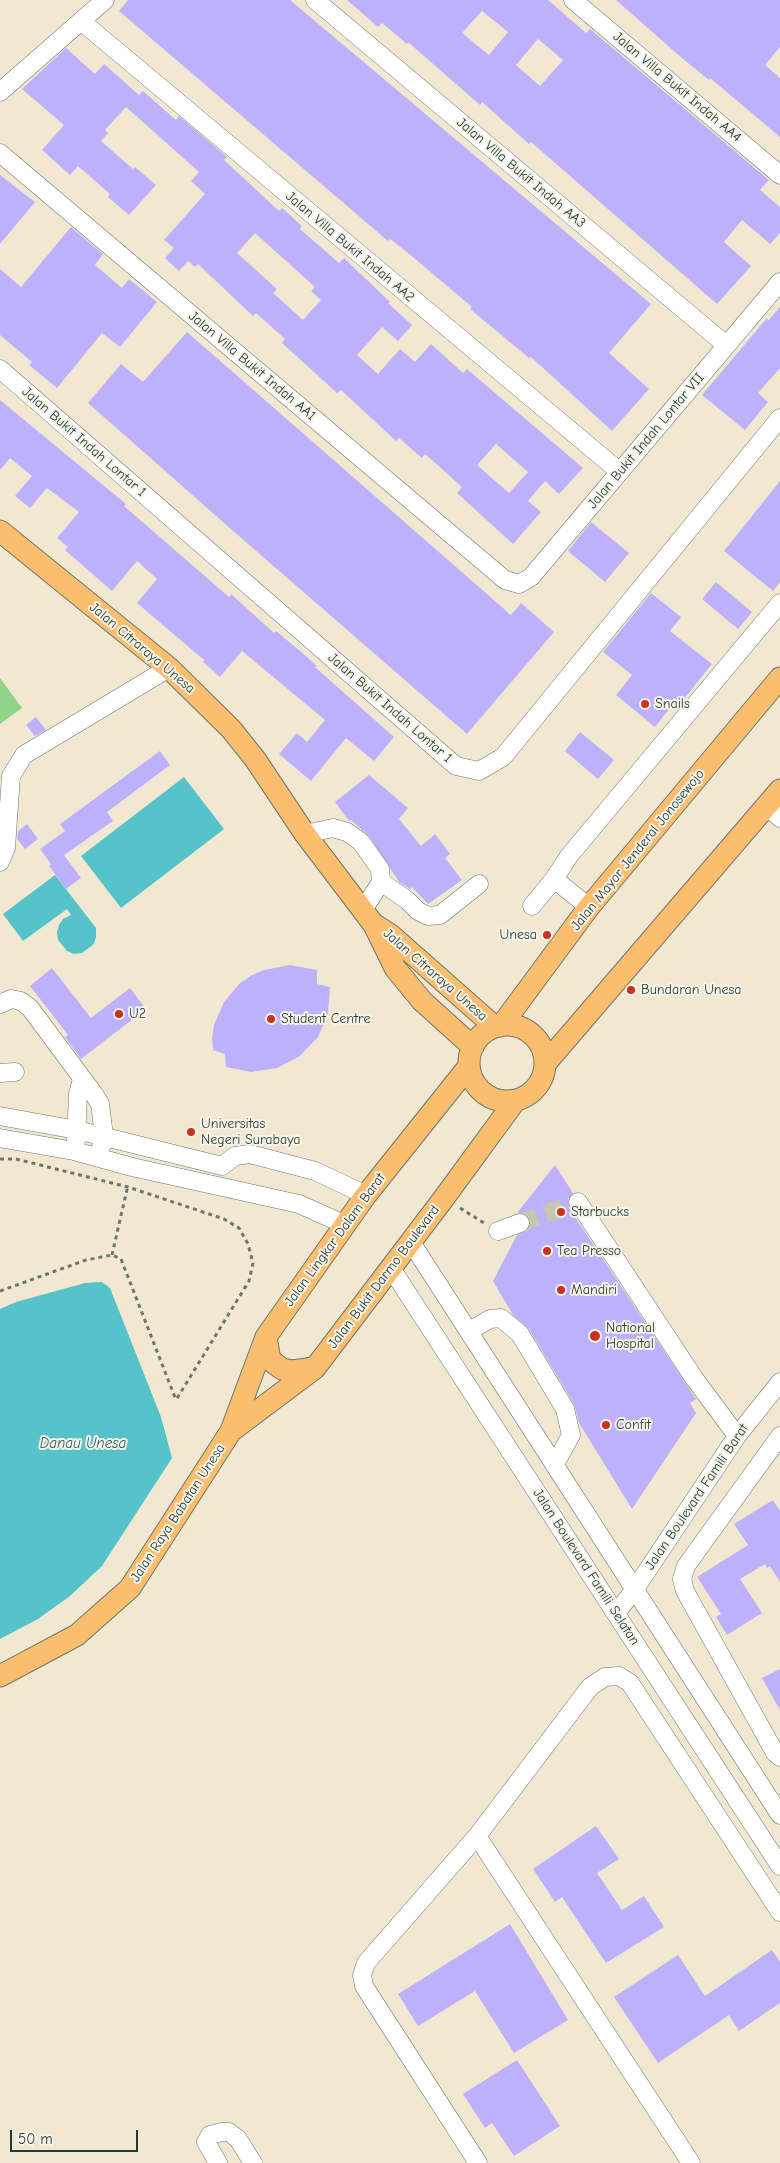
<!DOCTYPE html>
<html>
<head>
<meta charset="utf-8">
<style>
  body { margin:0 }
  #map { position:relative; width:780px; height:2163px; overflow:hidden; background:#f2e8d2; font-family:"Comic Neue",sans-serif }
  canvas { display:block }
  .scale { position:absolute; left:10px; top:2130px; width:128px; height:22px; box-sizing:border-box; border:2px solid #1f3d34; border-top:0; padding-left:6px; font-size:15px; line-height:18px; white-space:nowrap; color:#1f3d34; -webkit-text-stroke:4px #f7f3e8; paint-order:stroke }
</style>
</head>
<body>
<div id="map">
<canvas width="780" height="2163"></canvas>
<div class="scale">50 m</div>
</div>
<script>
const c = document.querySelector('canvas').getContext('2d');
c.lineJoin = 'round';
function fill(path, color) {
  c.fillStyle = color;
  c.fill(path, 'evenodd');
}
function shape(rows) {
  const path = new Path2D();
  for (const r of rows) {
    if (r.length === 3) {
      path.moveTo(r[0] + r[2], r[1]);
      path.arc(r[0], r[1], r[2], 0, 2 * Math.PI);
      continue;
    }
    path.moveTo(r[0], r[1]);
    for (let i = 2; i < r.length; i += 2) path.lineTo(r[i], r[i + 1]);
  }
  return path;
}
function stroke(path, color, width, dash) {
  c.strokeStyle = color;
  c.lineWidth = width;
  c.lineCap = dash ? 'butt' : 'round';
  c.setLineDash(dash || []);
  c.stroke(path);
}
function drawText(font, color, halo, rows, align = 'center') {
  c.font = font + ' "Comic Neue",sans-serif';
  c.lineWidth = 4;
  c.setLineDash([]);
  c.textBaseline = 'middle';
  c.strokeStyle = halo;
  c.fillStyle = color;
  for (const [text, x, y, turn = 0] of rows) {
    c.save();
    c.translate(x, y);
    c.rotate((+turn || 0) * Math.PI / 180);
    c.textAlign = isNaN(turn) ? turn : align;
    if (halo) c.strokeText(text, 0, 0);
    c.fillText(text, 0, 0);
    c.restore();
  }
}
const green = shape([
  [0,678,22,708,0,724]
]);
const water = shape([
  [184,777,224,829,121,908,81,856],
  [55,875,96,928,96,937,94,944,82,953,74,954,67,951,58,940,57,932,59,925,63,919,71,915,67,909,23,941,3,914],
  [102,1282,110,1288,161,1417,172,1458,102,1566,70,1596,38,1619,0,1639,0,1309,16,1302,85,1283]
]);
const building = shape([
  [128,0,290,0,651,304,609,353,649,389,612,431,531,357,529,358,470,309,472,307,408,253,390,239,388,241,119,11],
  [347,0,548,0,586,33,590,29,769,180,760,190,780,207,780,233,770,244,742,220,724,242,751,266,717,304,531,142,529,144,482,102,480,105,408,42,407,44,382,23,378,27],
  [482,11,508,32,489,55,462,33],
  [538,39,563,60,540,86,516,65],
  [616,0,780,0,780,47,765,65,780,78,780,137,710,78,709,80,683,59],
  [66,48,95,74,104,64,139,95,143,91,176,120,179,116,227,157,224,160,279,211,282,208,302,226,300,229,339,263,344,258,390,302,388,303,412,325,398,341,382,327,357,355,378,374,400,349,415,362,431,344,463,373,467,369,583,468,559,494,545,481,528,501,541,512,513,544,457,493,462,487,425,454,422,458,399,438,396,441,341,390,337,393,282,343,285,339,256,313,253,316,198,264,195,267,188,261,179,271,165,258,174,248,164,240,205,194,191,181,199,172,126,107,105,130,108,133,101,141,133,169,135,167,156,185,129,215,108,197,110,194,78,166,70,175,42,150,64,125,22,89],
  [255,233,315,287,311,291,321,300,303,320,273,293,277,289,237,253],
  [496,444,528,472,509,493,477,465],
  [0,175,35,202,0,244],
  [71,227,103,254,95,265,122,288,129,279,157,302,120,347,102,333,57,388,29,365,32,362,0,335,0,269,21,287],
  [780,307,780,368,758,393,768,402,745,430,702,395,767,318,768,321],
  [187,332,511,615,521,603,554,632,467,734,232,530,88,403,121,364,143,382],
  [0,400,126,504,124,506,229,597,231,594,274,633,276,631,299,650,317,666,315,667,394,737,374,761,346,738,311,781,279,754,297,733,307,742,325,720,242,651,220,677,203,662,204,660,137,603,157,579,137,561,112,591,65,550,68,547,57,538,79,512,47,488,30,508,15,496,32,476,10,458,0,470],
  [780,481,780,582,773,591,724,551],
  [591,522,629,553,605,582,568,551],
  [716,582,752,612,738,629,702,599],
  [651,593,681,617,670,631,712,664,675,710,671,707,655,727,616,695,632,675,603,652],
  [36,717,46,730,35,736,26,725],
  [580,732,614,760,598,779,565,751],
  [160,751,170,765,107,812,113,821,64,855,81,878,66,889,49,866,51,864,40,849,65,831,60,824],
  [369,775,408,808,399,819,421,846,435,834,450,854,445,858,462,880,428,904,412,887,410,889,399,882,369,836,351,820,349,821,335,802],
  [27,824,38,839,25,849,17,839,18,831],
  [290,965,317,970,317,984,330,987,328,1014,318,1037,300,1056,277,1068,251,1072,226,1067,225,1054,213,1050,212,1038,214,1025,224,1002,240,983,252,975,264,970],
  [52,968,91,1018,130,988,146,1009,81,1059,65,1037,68,1035,30,986],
  [555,1165,573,1193,568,1198,569,1208,696,1399,690,1403,696,1413,632,1509,579,1423,574,1404,529,1329,513,1315,493,1281,517,1235,528,1230,530,1225,527,1215,517,1213],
  [773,1500,780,1511,780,1582,770,1566,767,1568,765,1564,740,1579,762,1613,727,1635,716,1617,721,1614,697,1577,748,1545,734,1524],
  [780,1669,780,1710,762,1678],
  [596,1826,619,1859,597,1873,622,1910,644,1896,664,1927,606,1963,562,1897,555,1902,533,1869],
  [510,1924,568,2020,514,2053,475,1991,418,2026,398,1994],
  [772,1950,780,1962,780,2003,739,2031,729,2015,658,2063,614,1997,678,1955,705,1996],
  [517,2060,560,2126,514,2156,492,2123,485,2128,463,2094]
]);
const minorTunnel = shape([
  [520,1223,578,1202]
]);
const path = shape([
  [0,1159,16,1159,128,1187,224,1219,239,1228,248,1244,253,1263,249,1281,176,1400],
  [460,1208,484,1223],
  [112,1255,128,1185],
  [0,1291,86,1260,112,1255,121,1259,176,1400]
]);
const minor = shape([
  [315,0,726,345],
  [573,0,780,175],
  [81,21,620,472],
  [0,92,105,0],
  [0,153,505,580,519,584,531,577,780,282],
  [0,369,456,766,479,771,503,757,780,418],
  [766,806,780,818],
  [305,834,333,828,347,832,361,842,380,869,381,882,363,910],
  [0,862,6,848,11,776,24,755,169,668],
  [554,879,589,907],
  [381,882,407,900,418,911,428,916,440,915,479,884],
  [532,906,554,879,569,856,780,603],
  [0,1004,11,999,21,1001,30,1008,94,1094,100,1104,104,1136,101,1147],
  [0,1073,15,1072],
  [0,1116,77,1130,222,1166,235,1156,250,1154,315,1171,366,1195],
  [0,1138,74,1151,132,1167,299,1204,346,1225],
  [76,1141,78,1094,82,1079],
  [578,1202,694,1378,737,1436],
  [498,1231,520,1223],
  [411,1242,780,1815],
  [391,1268,780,1866],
  [469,1331,490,1319,501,1318,520,1334,565,1409,571,1435,555,1464],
  [780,1436,686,1566,682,1579,685,1591,775,1753,780,1757],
  [616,1613,635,1589,737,1436,780,1382],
  [477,1836,691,2163],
  [218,2163,206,2142,210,2135,222,2132,229,2132,238,2139,253,2163],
  [478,2163,364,1986,362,1975,366,1963,477,1836,590,1687,605,1677,619,1676,630,1683,780,1912]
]);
const major = shape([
  [0,531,169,668,231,729,255,759,305,834,374,925,395,968,422,1001,473,1047],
  [377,926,392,936,495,1027],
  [507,1063,38],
  [501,1026,589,907,780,678],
  [545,1064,780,790],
  [266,1337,270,1360,282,1369,293,1371,314,1368],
  [231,1431,315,1368,444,1198,515,1101],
  [0,1676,77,1635,130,1588,231,1431,266,1337,366,1195,469,1066]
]);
const markers = [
  [645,704,5,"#c8321e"],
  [547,935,5,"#c8321e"],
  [631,990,5,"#c8321e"],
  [119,1014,5,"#c8321e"],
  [271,1019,5,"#c8321e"],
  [191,1132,5,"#c8321e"],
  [561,1212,5,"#c8321e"],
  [547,1251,5,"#c8321e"],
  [561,1290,5,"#c8321e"],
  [595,1336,6,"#c8321e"],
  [606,1425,5,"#c8321e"]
];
const streetNames = [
  ["Jalan Villa Bukit Indah AA4",677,87,40],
  ["Jalan Villa Bukit Indah AA3",521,173,40],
  ["Jalan Villa Bukit Indah AA2",350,247,40],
  ["Jalan Villa Bukit Indah AA1",252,366,40],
  ["Jalan Bukit Indah Lontar VII",646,441,-50],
  ["Jalan Bukit Indah Lontar 1",84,442,41],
  ["Jalan Citraraya Unesa",142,648,40],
  ["Jalan Bukit Indah Lontar 1",390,708,41],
  ["Jalan Mayor Jenderal Jonosewojo",638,850,-51],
  ["Jalan Citraraya Unesa",435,975,41],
  ["Jalan Lingkar Dalam Barat",335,1240,-54],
  ["Jalan Bukit Darmo Boulevard",384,1277,-53],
  ["Jalan Boulevard Famili Barat",697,1497,-56],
  ["Jalan Raya Babatan Unesa",178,1513,-57],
  ["Jalan Boulevard Famili Selatan",586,1567,57]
];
const poiNames = [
  ["Snails",655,704],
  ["Unesa",537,935,"right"],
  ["Bundaran Unesa",641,990],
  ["U2",129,1014],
  ["Student Centre",281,1019],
  ["Universitas",201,1124],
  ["Negeri Surabaya",201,1140],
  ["Starbucks",571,1212],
  ["Tea Presso",557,1251],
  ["Mandiri",571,1290],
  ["National",606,1328],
  ["Hospital",606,1344],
  ["Confit",616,1425]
];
const waterNames = [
  ["Danau Unesa",83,1444]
];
fill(green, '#92d38a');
fill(water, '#55c3c9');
fill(building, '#beb1fc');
stroke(minorTunnel, '#c8c6b2', 18, [18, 9]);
stroke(minor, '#69796b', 19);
stroke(major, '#69796b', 23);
stroke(path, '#69796b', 3, [4, 4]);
stroke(minor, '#fff', 18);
stroke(major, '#fbbd6e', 21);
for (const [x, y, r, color] of markers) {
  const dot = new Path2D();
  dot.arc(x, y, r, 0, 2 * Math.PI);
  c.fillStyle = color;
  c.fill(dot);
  stroke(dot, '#f7f3e8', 2);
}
drawText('14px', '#1f3d34', '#f7f3e8', streetNames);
drawText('14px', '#1f3d34', '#f7f3e8', poiNames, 'left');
drawText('italic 15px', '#2c5e59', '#f7f3e8', waterNames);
</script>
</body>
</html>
